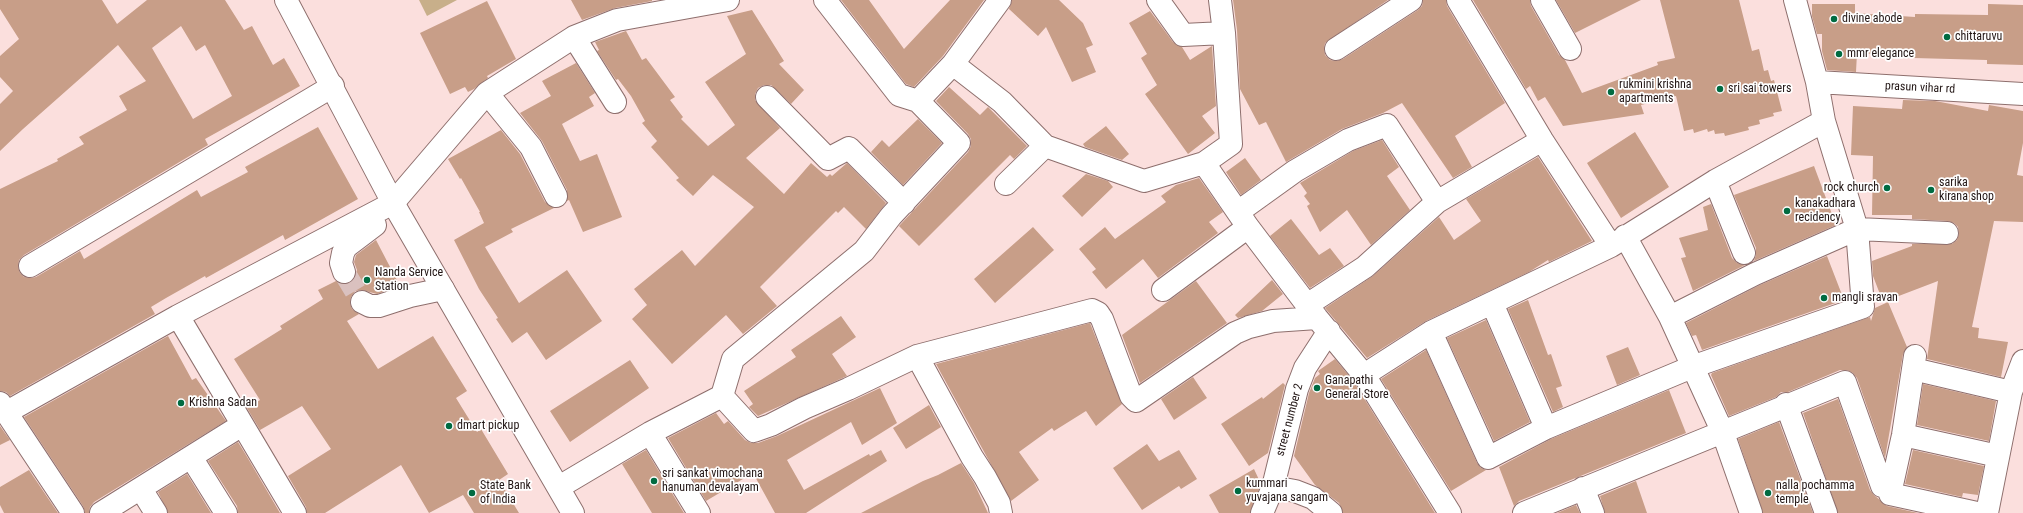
<!DOCTYPE html>
<html>
<head>
<meta charset="utf-8">
<style>
  body { margin:0 }
  canvas { display:block; background:#fbdfdd }
</style>
</head>
<body>
<canvas width="2023" height="513"></canvas>
<script>
const c = document.querySelector('canvas').getContext('2d');
c.lineJoin = 'round';
function fill(path, color) {
  c.fillStyle = color;
  c.fill(path, 'evenodd');
}
function shape(rows) {
  const path = new Path2D();
  for (const r of rows) {
    path.moveTo(r[0], r[1]);
    for (let i = 2; i < r.length; i += 2) path.lineTo(r[i], r[i + 1]);
  }
  return path;
}
function stroke(path, color, width, dash) {
  c.strokeStyle = color;
  c.lineWidth = width;
  c.lineCap = dash ? 'butt' : 'round';
  c.setLineDash(dash || []);
  c.stroke(path);
}
function drawText(font, color, halo, rows, align = 'center') {
  c.font = font + ' "Roboto Condensed",sans-serif';
  c.lineWidth = 3.5;
  c.setLineDash([]);
  c.textBaseline = 'middle';
  c.strokeStyle = halo;
  c.fillStyle = color;
  for (const [text, x, y, turn = 0] of rows) {
    c.save();
    c.translate(x, y);
    c.rotate((+turn || 0) * Math.PI / 180);
    c.textAlign = isNaN(turn) ? turn : align;
    if (halo) c.strokeText(text, 0, 0);
    c.fillText(text, 0, 0);
    c.restore();
  }
}
const green = shape([
  [419,0,457,0,427,16]
]);
const building = shape([
  [0,0,102,0,117,24,147,0,225,0,244,30,252,26,273,65,284,58,300,86,205,139,208,145,24,255,19,260,18,267,20,273,24,277,31,278,36,277,80,251,84,259,197,190,201,197,248,172,245,167,318,127,358,199,285,240,283,235,206,278,205,276,166,298,151,307,155,314,10,396,6,392,0,391,0,189,58,161,57,159,84,144,79,137,127,110,119,96,146,81,118,45,23,129,0,151,0,104,13,91,0,77,0,56,19,39,0,9],
  [181,26,196,51,205,45,232,96,193,119,152,48],
  [571,0,652,0,652,1,615,8,582,20],
  [841,0,869,0,904,49,950,0,984,0,943,56,914,87,906,84],
  [1012,0,1059,0,1083,23,1093,45,1086,48,1096,72,1072,82,1046,27,1038,36,1009,9],
  [1233,0,1388,0,1325,43,1324,49,1325,55,1330,60,1336,61,1343,59,1418,10,1422,6,1423,0,1446,0,1447,6,1505,103,1455,136,1472,167,1453,178,1402,103,1383,113,1342,129,1286,162,1266,122,1259,125,1240,89,1237,30],
  [1473,0,1530,0,1531,6,1559,55,1565,60,1582,93,1658,65,1657,62,1675,58,1660,0,1739,0,1752,51,1759,49,1764,71,1768,70,1771,81,1774,80,1782,111,1773,113,1774,116,1759,120,1760,124,1748,127,1749,130,1725,136,1724,133,1715,134,1714,130,1708,132,1707,129,1694,133,1693,129,1684,131,1676,96,1641,105,1644,114,1563,126,1545,97,1538,101,1530,86,1526,89],
  [1556,0,1641,0,1575,33],
  [487,1,516,59,487,76,488,78,474,89,468,92,465,87,450,94,420,33],
  [1812,4,1855,4,1855,13,1915,17,1915,14,1988,15,1988,4,2023,5,2023,65,1987,64,1987,60,1914,58,1914,56,1857,53,1856,72,1827,70,1822,51,1822,34,1817,34,1812,16],
  [752,10,784,61,779,64,804,90,791,104,771,85,764,85,758,88,755,94,755,100,780,128,746,158,784,194,811,163,827,177,830,174,832,176,847,163,886,203,866,229,844,207,838,213,836,211,760,287,777,306,743,334,726,315,672,364,632,319,647,305,634,289,682,250,695,266,754,207,713,175,693,196,676,180,679,178,651,147,657,141,642,123,645,121,631,96,618,79,616,80,597,51,599,50,595,42,626,31,642,60,646,58,675,97,670,100,683,117,681,119,708,146,735,125,705,82,746,54,727,16],
  [1150,11,1173,42,1182,47,1190,60,1212,46,1216,106,1202,116,1215,133,1188,154,1145,94,1157,85,1141,58,1147,54,1129,23],
  [576,63,595,93,589,97,594,106,562,124,580,161,597,154,622,217,583,232,569,200,567,201,567,190,542,141,520,113,551,96,542,81],
  [949,87,980,115,988,107,1027,146,1014,159,1010,155,919,246,899,226,968,152,971,146,971,139,968,134,936,101],
  [1903,100,1935,101,1988,111,1989,105,2023,111,2023,143,2017,175,2023,176,2023,222,1994,221,1972,327,1979,328,1978,338,2008,342,2001,377,1927,359,1938,281,1883,302,1873,276,1872,261,1912,246,1912,244,1952,244,1957,240,1959,234,1958,227,1954,223,1948,221,1912,219,1912,215,1872,215,1873,156,1851,155,1853,106,1902,109],
  [918,119,942,143,903,185,871,152,882,140,889,147],
  [1106,126,1129,154,1122,160,1085,147,1083,144],
  [501,130,520,154,545,202,554,208,511,229,513,232,485,247,519,303,567,270,602,321,546,360,527,332,512,343,496,319,498,318,479,289,454,240,484,223,479,212,480,212,461,178,460,179,448,159],
  [1635,132,1669,187,1621,218,1587,163],
  [1382,140,1399,167,1387,176,1410,210,1371,245,1347,210,1320,232,1307,206,1310,204,1304,196,1307,193,1300,183,1353,151],
  [1538,157,1592,241,1549,262,1548,260,1529,272,1426,321,1367,358,1325,308,1373,276,1439,217,1454,240,1481,221,1466,199],
  [1245,158,1261,180,1241,195,1226,172],
  [1814,166,1836,225,1754,261,1756,255,1756,248,1734,195],
  [1086,174,1108,181,1113,187,1082,217,1062,196],
  [1199,178,1223,212,1209,222,1218,233,1158,278,1143,259,1106,289,1092,272,1096,269,1079,249,1105,227,1115,239,1166,202,1161,196,1176,185],
  [1711,204,1732,258,1737,263,1745,265,1693,291,1681,258,1686,257,1679,238,1708,230,1703,207],
  [1291,219,1319,255,1330,248,1344,266,1310,288,1270,236],
  [1033,227,1054,250,995,303,974,279],
  [376,240,400,286,377,294,362,290,355,291,351,297,350,303,352,309,359,314,347,321,378,369,433,336,467,391,456,398,477,432,481,429,508,474,499,480,519,513,474,513,463,495,429,513,401,465,325,513,307,513,306,507,288,476,331,449,302,406,260,430,247,408,260,400,234,359,282,329,280,326,323,299,318,290,336,281,342,284,348,284,353,281,357,270,354,262,356,255],
  [1827,256,1844,300,1702,350,1696,335,1692,336,1686,323,1760,285],
  [1272,280,1283,294,1262,311,1238,318,1235,315],
  [1196,281,1227,323,1140,383,1122,335],
  [1528,300,1548,355,1551,354,1562,386,1556,388,1563,407,1553,412,1508,309],
  [1888,302,1907,347,1903,354,1885,458,1857,378,1853,373,1847,370,1840,370,1788,392,1781,392,1776,397,1729,416,1711,375,1712,373,1870,317,1871,321,1875,308],
  [841,316,856,337,832,354,847,376,758,416,749,407,753,404,744,391,796,357,791,350],
  [1486,320,1530,422,1494,441,1447,338],
  [1090,323,1122,404,1096,426,1086,411,1054,431,1052,428,1019,452,1039,480,1011,501,936,364],
  [168,336,192,380,196,378,226,421,94,502,90,507,89,513,85,513,83,506,24,417],
  [1628,347,1640,375,1617,385,1606,356],
  [1426,350,1477,463,1481,468,1486,470,1451,491,1381,379],
  [1335,359,1354,382,1435,513,1343,513,1339,503,1315,485,1294,456,1309,393,1315,378,1320,374,1318,371],
  [630,360,649,388,570,442,550,411],
  [1193,377,1207,398,1174,420,1161,399],
  [1283,383,1285,385,1268,453,1249,466,1221,424,1262,397,1263,399],
  [1923,384,1996,401,1989,441,1917,425],
  [880,388,897,423,862,445,851,422,787,460,804,490,869,454,870,456,881,450,887,461,806,513,775,513,753,473,706,501,668,438,716,413,724,424,728,421,745,440,751,443,758,443,777,436],
  [1669,390,1686,433,1578,477,1519,501,1514,506,1499,467,1551,439],
  [1838,399,1870,490,1874,495,1887,506,1918,513,1838,513,1803,413],
  [929,405,941,427,906,449,893,428],
  [1779,422,1813,513,1763,513,1738,439],
  [0,426,10,440,0,445],
  [238,442,246,455,280,513,238,513,237,506,208,461],
  [1147,444,1159,461,1179,450,1197,479,1181,489,1179,486,1142,510,1113,468],
  [646,450,684,513,652,513,622,464],
  [1913,450,1984,466,1978,495,1963,493,1962,497,1905,484],
  [961,463,974,483,988,513,861,513,923,481,938,475],
  [1254,469,1261,484,1250,513,1219,513,1209,495],
  [29,470,58,513,4,513,0,505,0,487],
  [187,474,211,513,168,513,158,492],
  [1636,481,1647,513,1605,513,1600,496],
  [1576,505,1580,513,1557,513]
]);
const minorTunnel = shape([
  [344,272,362,302]
]);
const minor = shape([
  [825,0,899,95,918,101,953,64,1002,102,1045,146,1144,181,1204,163,1231,144,1224,33,1220,0],
  [1158,0,1183,35,1224,33],
  [1458,0,1542,140,1611,246],
  [1542,0,1570,49],
  [574,37,615,102],
  [1336,49,1411,0],
  [953,64,1000,0],
  [1817,82,2023,94],
  [487,93,531,147,556,196],
  [767,97,828,159,849,148,904,203],
  [1204,163,1248,227,1317,318,1364,375,1450,513],
  [1715,181,1744,253],
  [1006,184,1045,146],
  [1238,212,1295,171,1348,140,1387,125,1437,202],
  [1625,236,1670,317,1723,433,1751,513],
  [30,266,333,86],
  [344,272,341,263,343,253,346,247,375,225],
  [1163,290,1248,227],
  [362,302,370,306,379,306,410,296,443,289],
  [1492,303,1546,428],
  [1307,305,1365,267,1437,202,1542,140],
  [178,316,295,513],
  [1670,317,1755,274,1857,229,1947,233],
  [1431,332,1488,458,1546,428,1692,367,1863,307,1857,229,1824,121,1817,82,1795,0],
  [917,356,972,457,985,477,999,503,1001,513],
  [1915,356,1903,435,1890,494,1977,513],
  [1913,369,2011,392],
  [1364,375,1431,332,1611,246,1715,181,1824,121],
  [722,396,733,359,864,251,891,216,959,143,918,101],
  [0,403,73,513],
  [1786,404,1826,513],
  [7,412,178,316,393,203,487,93,574,37,617,20,728,0],
  [650,433,699,513],
  [1903,435,1998,456],
  [191,457,226,513],
  [559,487,650,433,722,396,754,431,771,425,804,408,848,389,917,356,1092,310,1098,313,1102,319,1131,396,1136,401,1235,333,1249,327,1273,321,1317,318],
  [1273,487,1295,491,1313,498,1331,513],
  [1583,488,1593,513],
  [141,489,156,513],
  [101,513,242,425],
  [1262,513,1273,487,1297,389,1305,368,1329,331],
  [1524,513,1845,382,1882,486],
  [1987,513,2011,392,2023,361]
]);
const major = shape([
  [286,0,393,203,573,513]
]);
const markers = [
  [1834,19,4,"#006b41"],
  [1947,37,4,"#006b41"],
  [1839,54,4,"#006b41"],
  [1720,89,4,"#006b41"],
  [1611,92,4,"#006b41"],
  [1887,188,4,"#006b41"],
  [1931,190,4,"#006b41"],
  [1787,211,4,"#006b41"],
  [367,280,4,"#006b41"],
  [1824,298,4,"#006b41"],
  [1317,388,4,"#006b41"],
  [181,403,4,"#006b41"],
  [449,426,4,"#006b41"],
  [654,481,4,"#006b41"],
  [1238,491,4,"#006b41"],
  [472,493,4,"#006b41"],
  [1768,493,4,"#006b41"]
];
const poiNames = [
  ["divine abode",1842,19],
  ["chittaruvu",1955,37],
  ["mmr elegance",1847,54],
  ["rukmini krishna",1619,85],
  ["apartments",1619,99],
  ["sri sai towers",1728,89],
  ["sarika",1939,183],
  ["kirana shop",1939,197],
  ["rock church",1879,188,"right"],
  ["kanakadhara",1795,204],
  ["recidency",1795,218],
  ["Nanda Service",375,273],
  ["Station",375,287],
  ["mangli sravan",1832,298],
  ["Ganapathi",1325,381],
  ["General Store",1325,395],
  ["Krishna Sadan",189,403],
  ["dmart pickup",457,426],
  ["sri sankat vimochana",662,474],
  ["hanuman devalayam",662,488],
  ["kummari",1246,484],
  ["yuvajana sangam",1246,498],
  ["State Bank",480,486],
  ["of India",480,500],
  ["nalla pochamma",1776,486],
  ["temple",1776,500]
];
const streetNames = [
  ["prasun vihar rd",1920,88,3],
  ["street number 2",1290,420,-75]
];
fill(green, '#c8af8a');
fill(building, '#c89e88');
stroke(minorTunnel, '#dac1bf', 22, [22, 11]);
stroke(minor, '#8e6f6d', 24);
stroke(major, '#8e6f6d', 24);
stroke(minor, '#fff', 22);
stroke(major, '#fff', 22);
for (const [x, y, r, color] of markers) {
  const dot = new Path2D();
  dot.arc(x, y, r, 0, 2 * Math.PI);
  c.fillStyle = color;
  c.fill(dot);
  stroke(dot, '#fff', 1.5);
}
drawText('12px', '#201413', '#fff', poiNames, 'left');
drawText('12px', '#201413', '#fff', streetNames);
</script>
</body>
</html>
